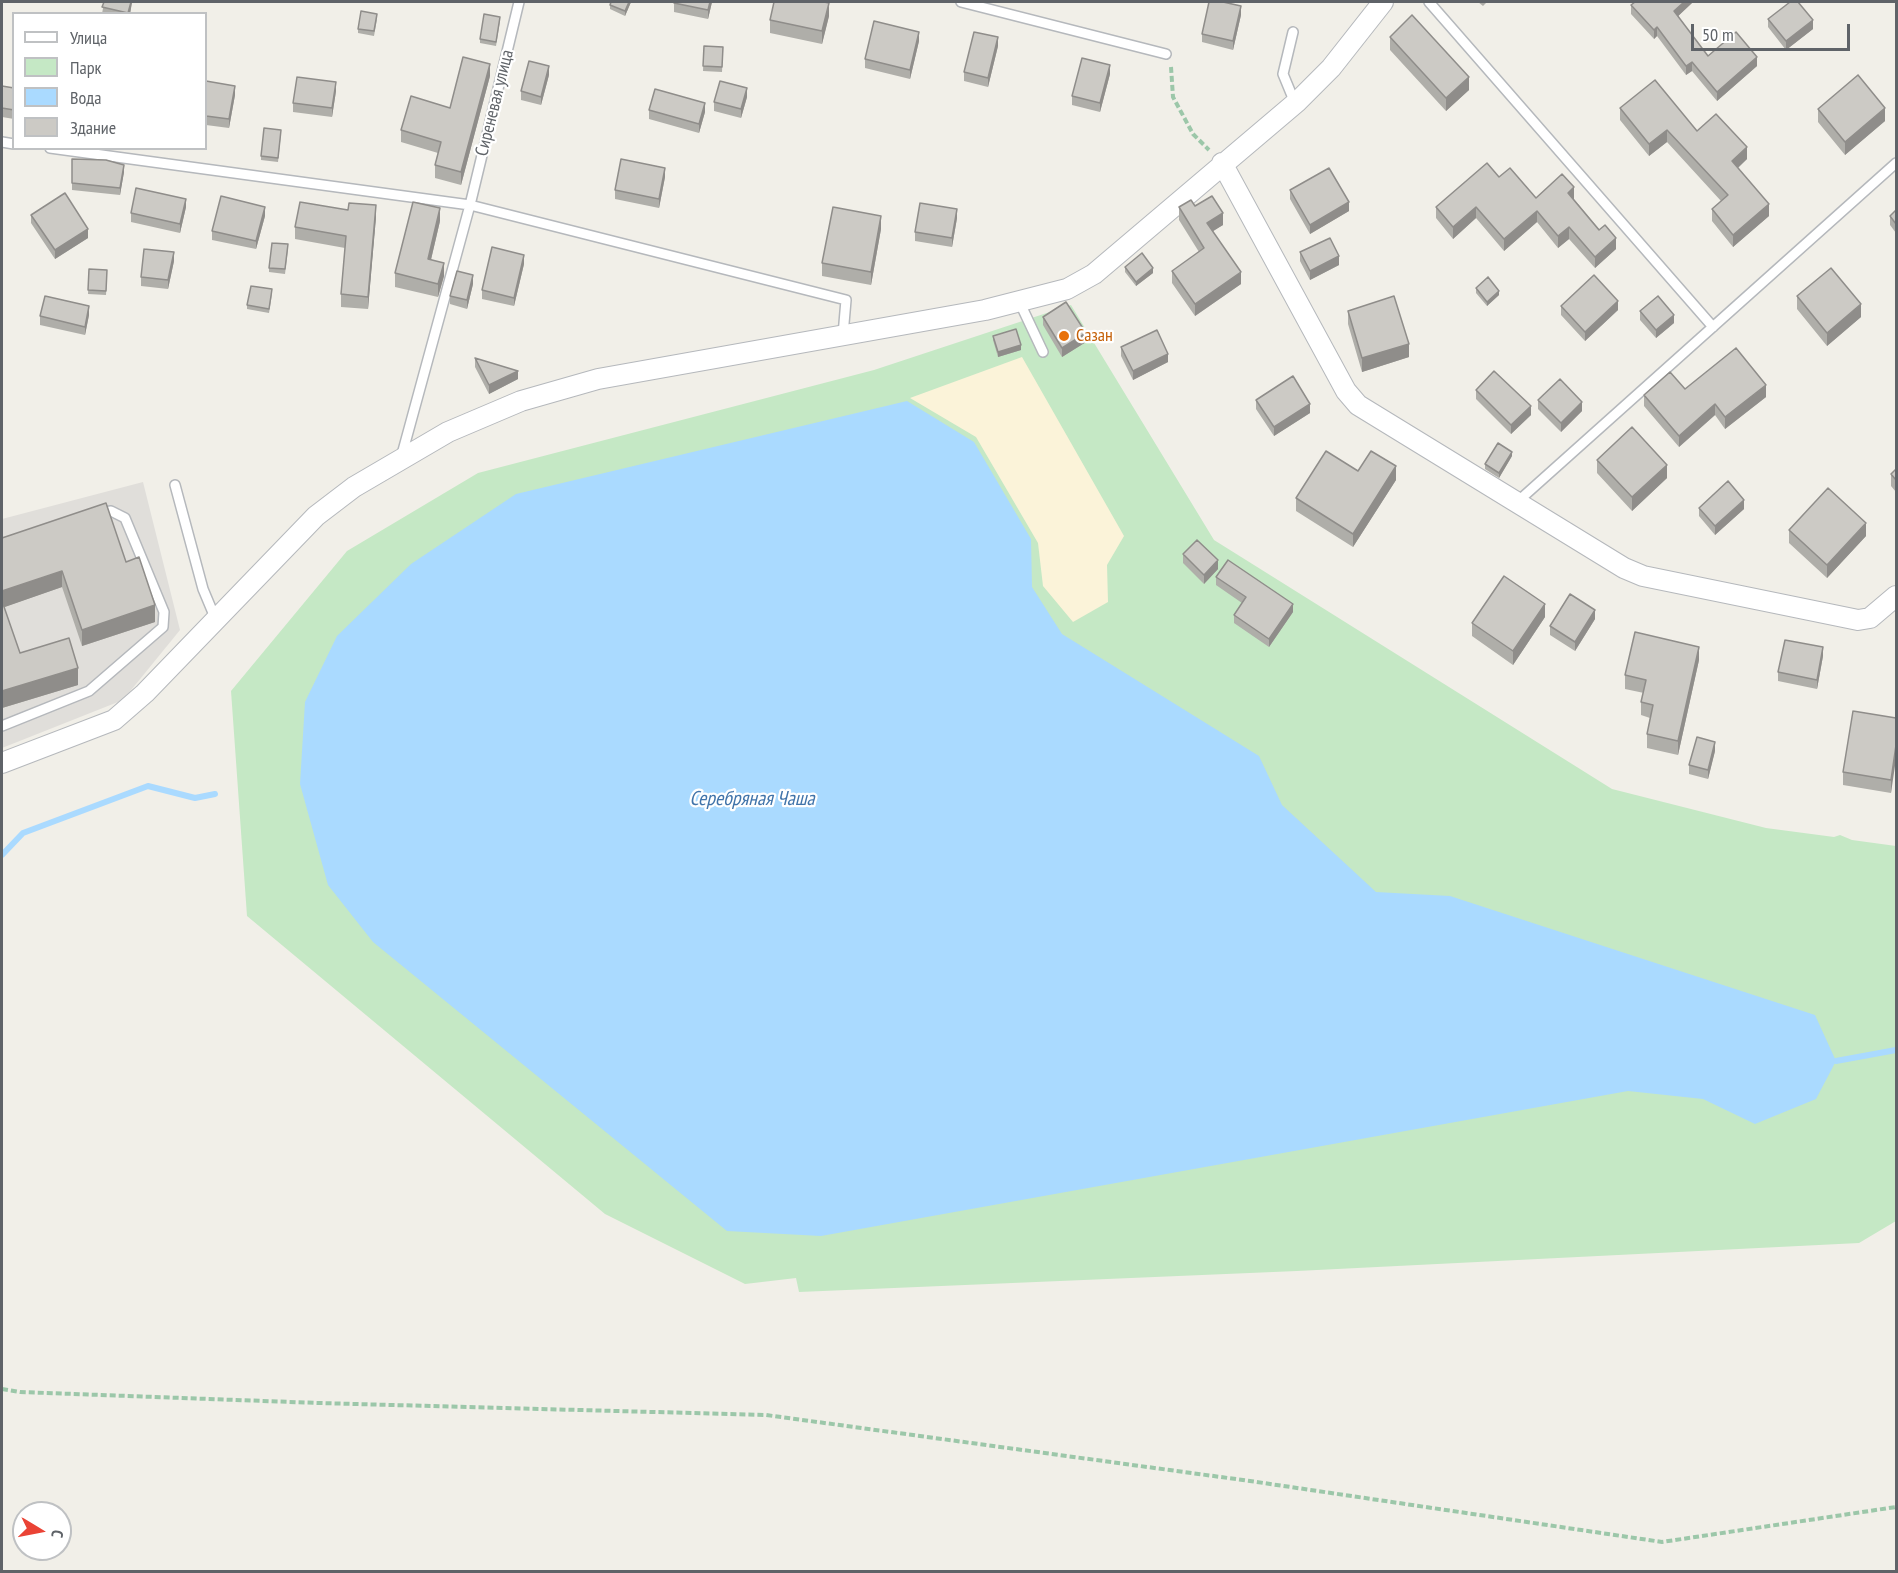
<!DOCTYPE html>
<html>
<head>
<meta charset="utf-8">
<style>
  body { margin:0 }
  #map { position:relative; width:1898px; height:1573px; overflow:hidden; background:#f1efe8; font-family:"PT Sans Narrow",sans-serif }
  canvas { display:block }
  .frame { position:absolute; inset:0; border:3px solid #5f6368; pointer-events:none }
  .legend { position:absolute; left:12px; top:12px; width:195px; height:138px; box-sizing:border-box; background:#fff; border:2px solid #bfc1c3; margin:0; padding:8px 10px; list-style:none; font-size:18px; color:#5f6368 }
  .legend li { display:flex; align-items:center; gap:12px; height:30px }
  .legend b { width:30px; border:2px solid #bfc1c3 }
  .north { position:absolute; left:12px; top:1501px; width:60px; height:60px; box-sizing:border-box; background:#fff; border:2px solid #bfc1c3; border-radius:50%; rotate:100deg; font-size:16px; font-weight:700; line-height:24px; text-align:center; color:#5f6368 }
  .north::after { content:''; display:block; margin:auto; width:21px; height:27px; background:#ea4335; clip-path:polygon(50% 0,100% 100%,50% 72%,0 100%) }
  .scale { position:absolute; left:1691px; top:24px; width:159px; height:27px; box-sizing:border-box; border:3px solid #5f6368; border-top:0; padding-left:8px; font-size:18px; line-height:21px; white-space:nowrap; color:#5f6368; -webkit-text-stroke:4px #fff; paint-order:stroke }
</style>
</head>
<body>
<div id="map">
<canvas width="1898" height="1573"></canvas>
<div class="frame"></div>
<ul class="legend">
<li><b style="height:8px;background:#fff"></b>Улица</li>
<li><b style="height:16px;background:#c5e8c5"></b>Парк</li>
<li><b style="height:16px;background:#aadaff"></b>Вода</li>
<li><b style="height:16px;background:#cccac5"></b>Здание</li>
</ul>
<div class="north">С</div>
<div class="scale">50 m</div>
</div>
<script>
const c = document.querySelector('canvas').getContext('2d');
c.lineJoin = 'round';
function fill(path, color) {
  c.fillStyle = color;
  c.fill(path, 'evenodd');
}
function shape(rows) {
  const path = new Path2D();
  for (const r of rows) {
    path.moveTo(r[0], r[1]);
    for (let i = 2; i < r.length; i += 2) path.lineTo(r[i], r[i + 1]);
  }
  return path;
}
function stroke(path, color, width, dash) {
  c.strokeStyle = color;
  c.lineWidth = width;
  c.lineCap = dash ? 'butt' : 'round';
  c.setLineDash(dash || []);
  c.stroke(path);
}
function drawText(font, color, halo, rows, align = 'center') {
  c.font = font + ' "PT Sans Narrow",sans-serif';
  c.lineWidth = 4.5;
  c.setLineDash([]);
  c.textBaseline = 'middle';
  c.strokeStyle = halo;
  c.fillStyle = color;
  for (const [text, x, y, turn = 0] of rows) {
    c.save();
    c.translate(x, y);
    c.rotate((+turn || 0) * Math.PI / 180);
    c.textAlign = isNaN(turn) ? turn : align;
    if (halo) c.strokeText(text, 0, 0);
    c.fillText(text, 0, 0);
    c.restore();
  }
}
const industrial = shape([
  [143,482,180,630,123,700,2,748,2,519]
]);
const green = shape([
  [1071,305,1214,540,1612,789,1766,828,1834,837,1840,835,1852,840,1896,846,1896,1221,1859,1243,1297,1271,799,1292,796,1278,745,1284,605,1214,247,916,231,691,347,551,478,473,874,370]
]);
const sand = shape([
  [1022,357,1124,536,1107,565,1108,602,1073,622,1043,586,1038,543,976,437,910,398]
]);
const water = shape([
  [907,401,974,442,1031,539,1032,587,1062,634,1259,756,1282,805,1376,892,1450,896,1815,1015,1836,1061,1816,1099,1755,1124,1703,1099,1628,1091,821,1236,727,1231,373,942,328,885,300,784,305,702,337,636,411,564,516,494]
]);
const stream = shape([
  [2,855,23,833,148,786,195,798,215,794],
  [1836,1061,1896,1050]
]);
const path = shape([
  [1171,67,1173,97,1193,134,1209,150],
  [2,1389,20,1392,318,1403,766,1415,1250,1481,1662,1542,1896,1507]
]);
const lane = shape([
  [961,2,1166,54],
  [1429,2,1713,327],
  [1293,32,1283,74,1295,103],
  [2,142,14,144],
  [50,148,470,205,846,300,843,335],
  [1019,301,1043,352],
  [401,458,470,205,519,2],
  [175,485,203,589,216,620],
  [1516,503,1896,163],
  [2,726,89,691,163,627,164,612,125,518,111,511,99,513]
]);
const street = shape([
  [1222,163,1346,391,1358,405,1624,568,1643,576,1858,620,1870,618,1896,596],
  [2,763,114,720,145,693,316,516,354,487,448,432,521,401,598,379,985,310,1067,289,1094,274,1298,101,1331,68,1383,2]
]);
const wall = shape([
  [104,2,132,2,130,14,102,14],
  [631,2,625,16,610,9,610,5],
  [674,2,712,2,708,19,674,12],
  [1478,2,1487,2,1483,6],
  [1692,2,1692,3,1678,16,1708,56,1757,66,1717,101,1692,71,1686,75,1657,36,1654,39,1631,14,1631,5],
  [1241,15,1233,50,1202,42,1202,34],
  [829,16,822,44,770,33,770,20],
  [377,19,374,36,358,33,358,29],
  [1768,19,1813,29,1786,50,1768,27],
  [500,21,496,46,480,43,480,39],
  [1390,37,1469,90,1446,111,1390,50],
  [919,41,910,79,865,68,865,59],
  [704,46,723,47,722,72,703,71],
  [998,46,988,87,964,81,964,72],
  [1110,74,1100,112,1072,105,1072,96],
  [549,75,541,105,521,100,521,91],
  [490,76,461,185,435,178,435,165,438,153,401,142,401,130,450,108],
  [206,81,235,95,229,128,206,125],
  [2,86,14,88,14,119,2,117],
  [336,91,332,117,293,112,293,103],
  [747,97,741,118,714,111,714,102],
  [1620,108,1697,131,1747,159,1738,168,1769,216,1733,247,1712,221,1712,209,1721,201,1667,142,1649,156,1620,120],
  [1818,109,1885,121,1845,155,1818,122],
  [649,110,705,112,699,133,649,119],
  [281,134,278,162,261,160,261,156],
  [72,159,124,172,120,195,72,190],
  [665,177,659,208,615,199,615,190],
  [1499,177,1536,198,1574,199,1616,249,1595,268,1569,239,1558,248,1537,222,1504,251,1476,218,1453,239,1436,218,1436,207],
  [1290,190,1349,211,1310,234,1290,199],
  [1195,206,1223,225,1212,231,1241,284,1195,316,1172,283,1172,271,1199,252,1179,220,1179,207],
  [186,207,180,233,131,222,131,213],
  [348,210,376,217,368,309,341,307,341,294,345,248,295,239,295,227],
  [1896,210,1896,233,1890,225,1890,216],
  [31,215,88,238,55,259,31,223],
  [265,216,256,249,212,240,212,231],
  [957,218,952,247,915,241,915,232],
  [440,221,431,260,444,276,438,297,395,287,395,273],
  [881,229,871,285,822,276,822,263],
  [288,249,285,274,269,272,269,268],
  [1300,252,1339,265,1310,280,1300,261],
  [174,261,168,289,141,286,141,277],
  [524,264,514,306,482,299,482,290],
  [1125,267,1153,273,1136,286,1125,272],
  [89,269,107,270,106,295,88,294],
  [473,284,467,309,450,304,450,296],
  [1476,288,1499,295,1487,306,1476,293],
  [272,294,269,313,247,309,247,305],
  [1797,296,1861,317,1827,346,1797,309],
  [1561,306,1618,310,1585,341,1561,315],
  [1348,311,1409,357,1362,372,1348,324],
  [1640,311,1674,323,1656,338,1640,320],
  [89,315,85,335,40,325,40,316],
  [1043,317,1086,342,1062,357,1043,325],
  [993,336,1021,350,998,357,993,340],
  [1121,347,1168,362,1133,380,1121,356],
  [475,358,518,379,489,394,475,367],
  [1685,389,1766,397,1725,429,1715,415,1679,447,1644,406,1644,395],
  [1476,390,1531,415,1511,434,1476,399],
  [1256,400,1310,413,1274,436,1256,409],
  [1538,400,1582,411,1561,432,1538,409],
  [1512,456,1499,478,1485,469,1485,464],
  [1597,460,1667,478,1632,511,1597,473],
  [1896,469,1896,492,1891,486,1891,474],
  [1358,471,1396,480,1353,547,1296,511,1296,498],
  [1699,508,1744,509,1715,535,1699,516],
  [1789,530,1866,536,1827,578,1789,543],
  [2,538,126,562,155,622,82,646,62,587,4,607,20,653,78,685,2,708],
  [1183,554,1218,569,1204,584,1183,563],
  [1216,577,1293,612,1269,647,1234,623,1234,615,1242,603,1216,585],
  [1545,617,1513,665,1472,636,1472,623],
  [1595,619,1575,651,1550,635,1550,626],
  [1823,656,1817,689,1778,681,1778,672],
  [1699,660,1678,755,1647,748,1647,734,1650,718,1641,715,1641,702,1644,693,1625,689,1625,675],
  [1896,718,1891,793,1843,785,1843,772],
  [1715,751,1708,779,1689,774,1689,765]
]);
const shadedWall = shape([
  [131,2,132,2,130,14,128,14],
  [629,2,631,2,625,16,625,11],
  [710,2,712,2,708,19,708,10],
  [1684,2,1692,2,1692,3,1674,20,1674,11],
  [829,3,829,16,822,44,822,31],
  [1241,6,1241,15,1233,50,1233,41],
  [1813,20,1813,29,1786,50,1786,41],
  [1657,27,1657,36,1654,39,1654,30],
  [919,32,919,41,910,79,910,70],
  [998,37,998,46,988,87,988,78],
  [1757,57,1757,66,1717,101,1717,92],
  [1692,62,1692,71,1686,75,1686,66],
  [490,64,490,76,461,185,461,172],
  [1110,65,1110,74,1100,112,1100,103],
  [549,66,549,75,541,105,541,97],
  [1469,77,1469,90,1446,111,1446,98],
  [336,82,336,91,332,117,332,108],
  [235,86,235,95,229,128,229,119],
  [747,88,747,97,741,118,741,109],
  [705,103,705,112,699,133,699,124],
  [1885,108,1885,121,1845,155,1845,142],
  [1667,130,1667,142,1649,156,1649,144],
  [1747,147,1747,159,1732,173,1732,161],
  [124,165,124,172,120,195,120,188],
  [665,168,665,177,659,208,659,199],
  [1574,187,1574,199,1568,204,1568,193],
  [186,199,186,207,180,233,180,224],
  [1349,202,1349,211,1310,234,1310,225],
  [1769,204,1769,216,1733,247,1733,235],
  [376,205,376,217,368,309,368,297],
  [265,207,265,216,256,249,256,241],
  [1476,207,1476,218,1453,239,1453,227],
  [440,208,440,221,428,272,428,259],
  [957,209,957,218,952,247,952,238],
  [1537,211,1537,222,1504,251,1504,239],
  [1223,213,1223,225,1207,235,1207,223],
  [881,216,881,229,871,285,871,272],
  [1569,227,1569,239,1558,248,1558,236],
  [88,229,88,238,55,259,55,250],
  [1616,238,1616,249,1595,268,1595,257],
  [174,252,174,261,168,289,168,280],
  [524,255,524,264,514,306,514,298],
  [1339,256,1339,265,1310,280,1310,271],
  [444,263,444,276,438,297,438,284],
  [1153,268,1153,273,1136,286,1136,282],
  [1241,272,1241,284,1195,316,1195,304],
  [473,275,473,284,467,309,467,300],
  [1499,291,1499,295,1487,306,1487,302],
  [1618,301,1618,310,1585,341,1585,332],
  [1861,304,1861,317,1827,346,1827,333],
  [89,306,89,315,85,335,85,327],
  [1674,315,1674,323,1656,338,1656,330],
  [1086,333,1086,342,1062,357,1062,348],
  [1409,344,1409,357,1362,372,1362,358],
  [1021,345,1021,350,998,357,998,352],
  [1168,354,1168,362,1133,380,1133,371],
  [518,371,518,379,489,394,489,385],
  [1766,385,1766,397,1725,429,1725,417],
  [1582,402,1582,411,1561,432,1561,423],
  [1310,404,1310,413,1274,436,1274,427],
  [1715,404,1715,415,1679,447,1679,436],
  [1531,406,1531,415,1511,434,1511,425],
  [1512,452,1512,456,1499,478,1499,473],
  [1667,465,1667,478,1632,511,1632,497],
  [1396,466,1396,480,1353,547,1353,534],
  [1744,500,1744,509,1715,535,1715,526],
  [1866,523,1866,536,1827,578,1827,565],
  [1218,560,1218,569,1204,584,1204,575],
  [62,571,62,587,2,608,2,591],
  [1293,604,1293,612,1269,647,1269,639],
  [1545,604,1545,617,1513,665,1513,651],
  [155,605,155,622,82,646,82,630],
  [1595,610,1595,619,1575,651,1575,642],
  [1699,647,1699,660,1678,755,1678,741],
  [1823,647,1823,656,1817,689,1817,680],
  [78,668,78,685,2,708,2,691],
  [1715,742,1715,751,1708,779,1708,770],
  [1896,745,1896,759,1891,793,1891,780]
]);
const building = shape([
  [104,2,131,2,128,13,102,7,104,2],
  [611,2,629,2,625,11,610,5,611,2],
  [674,2,710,2,708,10,674,3,674,2],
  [774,2,824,2,829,3,822,31,770,20,774,2],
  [1209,2,1223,2,1241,6,1233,41,1202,34,1209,2],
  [1635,2,1684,2,1674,11,1708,56,1736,32,1757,57,1717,92,1692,62,1686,66,1657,27,1654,30,1631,5,1635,2],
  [1790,2,1798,2,1813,20,1786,41,1768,19,1790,2],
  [361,11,377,14,374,31,358,29,361,11],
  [484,14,500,17,496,42,480,39,484,14],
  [1412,15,1469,77,1446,98,1390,37,1412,15],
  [874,21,919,32,910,70,865,59,874,21],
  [974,32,998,37,988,78,964,72,974,32],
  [704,46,723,47,722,67,703,66,704,46],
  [463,57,490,64,461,172,435,165,441,142,401,130,411,96,450,108,463,57],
  [1082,58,1110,65,1100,103,1072,96,1082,58],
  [529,61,549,66,541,97,521,91,529,61],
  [1858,75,1885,108,1845,142,1818,109,1858,75],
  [297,77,336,82,332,108,293,103,297,77],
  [1655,80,1697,131,1716,114,1747,147,1732,161,1769,204,1733,235,1712,209,1728,195,1667,130,1649,144,1620,108,1655,80],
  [206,81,235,86,229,119,206,116,206,81],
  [720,81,747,88,741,109,714,102,720,81],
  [2,86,14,88,14,110,2,108,2,86],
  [655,89,705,103,699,124,649,110,655,89],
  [264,128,281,130,278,158,261,156,264,128],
  [72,159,106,160,124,165,120,188,72,183,72,159],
  [621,159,665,168,659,199,615,190,621,159],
  [1487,163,1499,177,1510,168,1536,198,1562,174,1574,187,1568,193,1599,230,1605,225,1616,238,1595,257,1569,227,1558,236,1537,211,1504,239,1476,207,1453,227,1436,207,1487,163],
  [1329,168,1349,202,1310,225,1290,190,1329,168],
  [136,188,186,199,180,224,131,213,136,188],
  [65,193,88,229,55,250,31,215,65,193],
  [221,196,265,207,256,241,212,231,221,196],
  [1212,196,1223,213,1207,223,1241,272,1195,304,1172,271,1204,248,1179,207,1191,200,1195,206,1212,196],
  [300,202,348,210,349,203,376,205,368,297,341,294,346,236,295,227,300,202],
  [413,202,440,208,428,259,444,263,438,284,395,273,413,202],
  [920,203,957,209,952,238,915,232,920,203],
  [833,207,881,216,871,272,822,263,833,207],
  [1896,210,1896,224,1890,216,1896,210],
  [1330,238,1339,256,1310,271,1300,252,1330,238],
  [272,243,288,244,285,269,269,268,272,243],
  [492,247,524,255,514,298,482,290,492,247],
  [144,249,174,252,168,280,141,277,144,249],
  [1142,253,1153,268,1136,282,1125,267,1142,253],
  [1831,268,1861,304,1827,333,1797,296,1831,268],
  [89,269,107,270,106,291,88,290,89,269],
  [457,271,473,275,467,300,450,296,457,271],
  [1594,275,1618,301,1585,332,1561,306,1594,275],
  [1488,277,1499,291,1487,302,1476,288,1488,277],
  [251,286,272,289,269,309,247,305,251,286],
  [45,296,89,306,85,327,40,316,45,296],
  [1394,296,1409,344,1362,358,1348,311,1394,296],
  [1658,296,1674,315,1656,330,1640,311,1658,296],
  [1066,302,1086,333,1062,348,1043,317,1066,302],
  [1016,329,1021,345,998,352,993,336,1016,329],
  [1157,330,1168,354,1133,371,1121,347,1157,330],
  [1736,348,1766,385,1725,417,1715,404,1679,436,1644,395,1670,372,1685,389,1736,348],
  [475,358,518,371,489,385,475,358],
  [1494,371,1531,406,1511,425,1476,390,1494,371],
  [1293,376,1310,404,1274,427,1256,400,1293,376],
  [1560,379,1582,402,1561,423,1538,400,1560,379],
  [1632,427,1667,465,1632,497,1597,460,1632,427],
  [1498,443,1512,452,1499,473,1485,464,1498,443],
  [1326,451,1358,471,1371,451,1396,466,1353,534,1296,498,1326,451],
  [1896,469,1896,480,1891,474,1896,469],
  [1728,481,1744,500,1715,526,1699,508,1728,481],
  [1828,488,1866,523,1827,565,1789,530,1828,488],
  [106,503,126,562,139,557,155,605,82,630,62,571,2,591,2,538,106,503],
  [1197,540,1218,560,1204,575,1183,554,1197,540],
  [1228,560,1293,604,1269,639,1234,615,1246,597,1216,577,1228,560],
  [1504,576,1545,604,1513,651,1472,623,1504,576],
  [1570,594,1595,610,1575,642,1550,626,1570,594],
  [2,601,20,653,69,638,78,668,2,691,2,601],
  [1635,632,1699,647,1678,741,1647,734,1653,705,1641,702,1646,680,1625,675,1635,632],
  [1785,640,1823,647,1817,680,1778,672,1785,640],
  [1853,711,1896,718,1896,745,1891,780,1843,772,1853,711],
  [1697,737,1715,742,1708,770,1689,765,1697,737]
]);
const markers = [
  [1064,336,6,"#e8710a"]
];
const streetNames = [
  ["Сиреневая улица",495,103,-76]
];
const foodNames = [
  ["Сазан",1076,336]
];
const waterNames = [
  ["Серебряная Чаша",752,799]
];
fill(industrial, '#e0deda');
fill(green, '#c5e8c5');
fill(sand, '#fbf3d9');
fill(water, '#aadaff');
stroke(stream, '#aadaff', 6);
stroke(lane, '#b5b8bc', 12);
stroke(street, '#b5b8bc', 22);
stroke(path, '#9cc7a9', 4, [6, 3]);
stroke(lane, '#fff', 9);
stroke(street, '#fff', 20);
fill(wall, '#afaea9');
fill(shadedWall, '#8f8d8a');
fill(building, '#cccac5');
stroke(building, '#8f8d8a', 1.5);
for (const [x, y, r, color] of markers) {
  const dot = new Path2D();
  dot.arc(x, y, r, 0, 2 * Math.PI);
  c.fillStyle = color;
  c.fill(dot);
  stroke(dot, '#fff', 2);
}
drawText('18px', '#5f6368', '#fff', streetNames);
drawText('18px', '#c56008', '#fff', foodNames, 'left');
drawText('italic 20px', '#4174aa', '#fff', waterNames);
</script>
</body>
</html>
